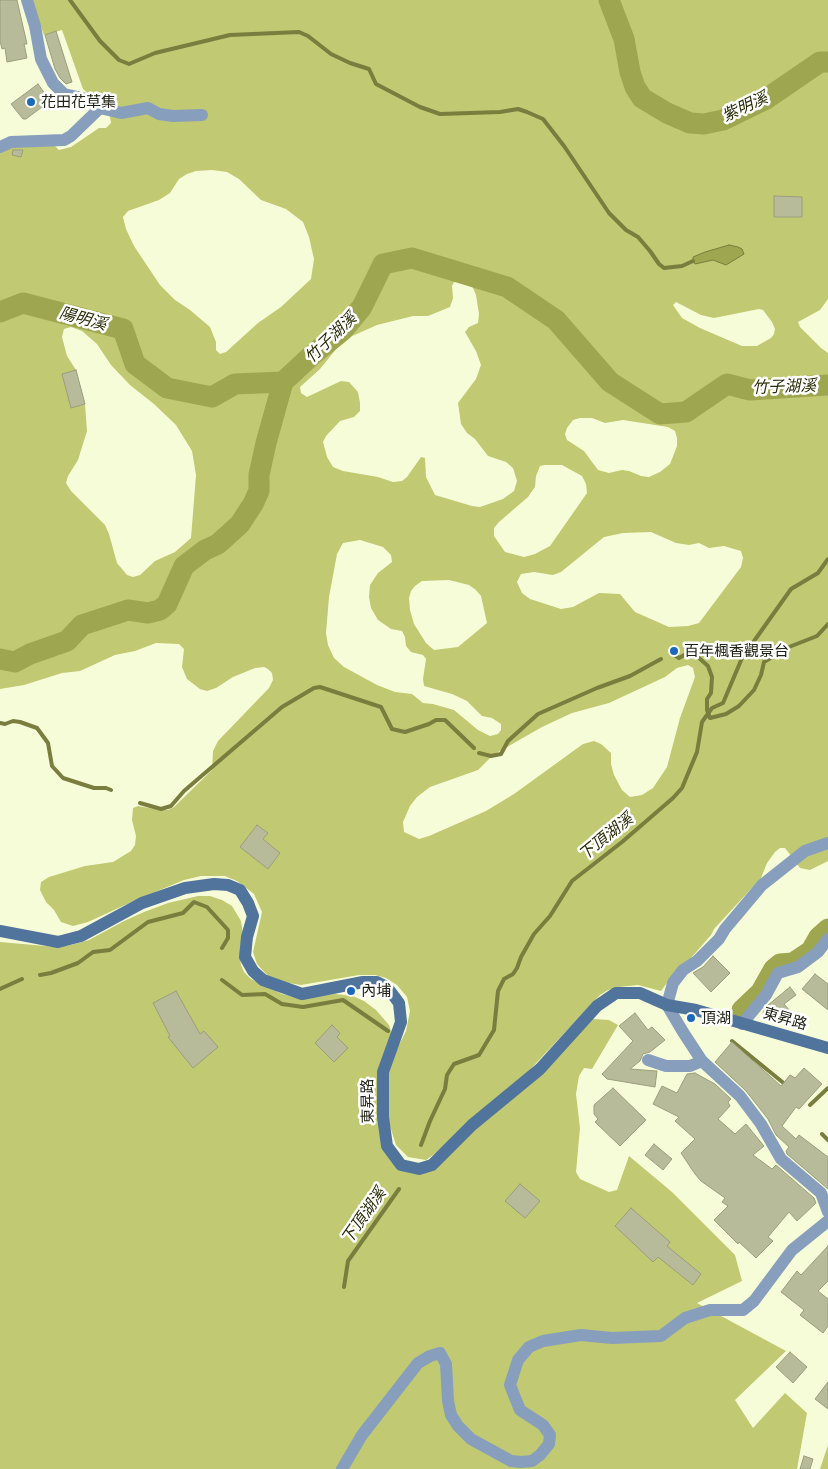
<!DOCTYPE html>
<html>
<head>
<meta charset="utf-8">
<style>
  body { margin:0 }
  canvas { display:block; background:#f7fcd8 }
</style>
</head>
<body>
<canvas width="828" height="1469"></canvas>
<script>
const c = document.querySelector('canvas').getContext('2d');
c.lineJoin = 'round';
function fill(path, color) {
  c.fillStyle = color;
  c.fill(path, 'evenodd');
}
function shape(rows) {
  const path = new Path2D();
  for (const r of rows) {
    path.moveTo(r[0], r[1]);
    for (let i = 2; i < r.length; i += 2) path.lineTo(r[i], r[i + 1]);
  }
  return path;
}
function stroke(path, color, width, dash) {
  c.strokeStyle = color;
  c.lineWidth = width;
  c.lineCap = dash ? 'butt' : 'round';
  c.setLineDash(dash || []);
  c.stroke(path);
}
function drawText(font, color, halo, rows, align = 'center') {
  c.font = font + ' Inter,"Noto Sans TC",sans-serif';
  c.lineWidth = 5;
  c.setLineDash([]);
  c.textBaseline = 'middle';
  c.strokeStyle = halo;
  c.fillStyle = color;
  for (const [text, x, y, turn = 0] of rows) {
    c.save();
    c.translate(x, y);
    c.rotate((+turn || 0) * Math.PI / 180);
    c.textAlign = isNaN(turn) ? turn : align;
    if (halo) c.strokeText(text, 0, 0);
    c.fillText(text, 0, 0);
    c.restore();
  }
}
const forest = shape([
  [31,0,828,0,828,299,820,310,798,322,800,327,821,348,828,353,828,861,810,870,800,868,785,848,780,848,775,852,767,863,761,878,714,929,711,935,684,966,675,972,661,991,638,985,619,987,608,990,600,995,525,1075,433,1155,426,1160,408,1157,396,1145,385,1110,390,1063,406,1031,410,1011,407,997,397,985,386,978,375,975,359,975,301,985,277,981,267,975,257,964,253,952,262,912,254,894,237,881,225,876,201,876,184,880,138,899,88,922,73,926,61,922,54,910,46,902,40,890,41,882,49,877,85,866,113,862,131,851,135,845,136,836,132,820,133,808,138,806,160,810,168,810,174,807,212,770,213,751,218,741,269,688,273,680,272,673,268,669,264,667,255,668,233,677,216,688,207,691,200,689,187,679,182,667,184,649,179,644,156,643,135,651,115,655,80,671,62,673,24,685,0,689,0,151,10,146,54,145,59,150,71,147,99,128,106,128,111,123,110,117,102,105,83,89,62,30,44,35],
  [212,170,227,172,239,179,261,200,286,209,303,222,309,237,314,259,311,279,281,307,258,323,226,352,220,354,216,350,216,342,210,327,190,310,175,300,160,285,134,246,126,229,123,217,128,211,159,200,170,193,179,179,187,174,196,171],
  [463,280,470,281,476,295,479,314,478,323,469,327,465,332,476,351,481,365,476,379,458,403,461,424,467,433,475,439,488,456,506,462,513,468,517,481,514,491,503,499,480,507,472,506,435,495,426,477,425,458,421,457,407,477,402,481,393,482,378,477,343,471,333,467,327,457,323,442,326,436,340,421,354,417,360,411,360,403,358,392,349,382,341,381,307,397,301,393,300,387,320,369,337,348,350,337,377,325,413,316,428,316,450,307,453,298,452,286,454,282],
  [676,302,701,315,714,318,759,309,763,310,772,322,775,329,774,334,771,338,757,346,742,346,700,328,682,318,673,305],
  [71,327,82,331,97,344,111,365,130,385,154,404,176,425,192,451,196,475,191,538,175,552,155,561,140,575,133,577,127,575,117,563,109,534,105,525,71,491,66,483,68,476,78,460,87,431,85,404,76,370,67,356,62,337,64,329],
  [580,418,592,418,605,423,623,420,668,427,675,431,677,438,677,446,670,464,660,472,649,477,641,476,629,471,622,470,609,473,598,470,584,451,567,440,565,434,567,428,573,420],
  [545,465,562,465,582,476,586,484,587,493,550,546,535,554,524,557,505,552,494,536,494,528,499,522,528,497,535,487,536,476,540,466],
  [651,532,676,543,689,545,699,543,709,548,724,546,741,551,743,558,741,567,699,623,688,626,669,627,635,612,620,594,599,593,573,607,561,609,530,599,522,593,517,582,521,574,534,572,553,575,561,572,604,537,623,533],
  [360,540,383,547,391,555,392,562,378,573,370,585,369,597,371,608,378,620,391,629,402,631,405,637,406,646,411,652,423,655,426,659,423,679,424,686,452,694,467,701,482,716,492,718,501,724,501,730,498,734,490,736,478,730,454,710,433,704,423,703,412,694,395,692,377,685,344,667,334,658,328,645,326,633,329,597,337,554,343,543],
  [449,580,469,585,476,590,481,596,487,623,458,647,434,650,426,643,414,624,410,610,409,598,411,591,415,586,422,581],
  [688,665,693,668,695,677,680,718,667,767,653,788,642,795,630,797,622,790,614,775,611,764,611,753,601,744,594,741,583,744,514,794,486,811,429,836,419,839,404,832,403,822,410,806,417,797,430,787,478,770,493,755,542,727,572,713,609,703,665,677,677,668],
  [198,896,210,896,222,900,232,906,241,921,243,934,240,959,241,965,244,972,251,979,282,994,297,998,335,994,353,996,364,1001,376,1010,389,1025,392,1034,379,1122,409,1172,468,1136,593,1019,609,1020,618,1025,592,1069,584,1068,579,1076,576,1094,580,1128,576,1172,580,1179,609,1192,617,1190,629,1156,672,1192,735,1255,742,1281,697,1303,786,1351,735,1400,753,1428,785,1393,807,1413,797,1469,0,1469,0,942,56,947,71,945,89,940,124,921,144,912,168,903],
  [828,1445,828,1469,820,1469]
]);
const water = shape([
  [729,245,738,247,742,249,744,254,726,265,713,260,695,264,693,261,693,257,705,252,729,245]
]);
const stream = shape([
  [70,0,100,41,119,60,129,64,155,53,230,35,299,32,308,36,331,54,350,63,369,69,376,84,420,107,440,114,500,112,518,109,527,112,543,119,564,146,609,213,626,230,638,237,650,251,659,264,664,268,682,266,693,261],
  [673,654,679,658,688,653,699,658,708,666,712,677,711,693,707,699,707,710,710,718,726,714,739,706,754,690,761,675,764,662,789,647,817,636,828,624],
  [0,723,5,724,13,721,20,722,37,728,48,743,52,766,63,778,94,788,106,788,111,790],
  [479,753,491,756,501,754,508,741,538,714,597,688,630,676,661,659],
  [140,803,161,809,171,806,184,791,282,707,314,688,320,687,381,707,392,729,405,732,429,724,436,720,445,720,474,748],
  [40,975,51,973,78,963,93,952,110,950,148,922,183,913,194,902,207,907,228,930,228,938,222,948],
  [222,980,242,995,265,994,282,1004,303,1007,343,1000,388,1031],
  [0,989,22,979],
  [732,1041,786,1085],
  [810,1105,828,1088],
  [822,1134,828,1140],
  [421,1145,430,1121,445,1089,447,1075,454,1064,479,1055,494,1030,498,991,504,979,513,974,517,968,521,957,534,934,550,916,572,881,622,842,673,798,682,788,697,752,702,722,712,708,723,703,742,658,791,589,818,573,828,559],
  [344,1287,348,1261,399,1189]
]);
const river = shape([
  [609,0,624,39,630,72,635,87,642,98,667,113,690,123,704,124,723,120,766,99,820,62,828,62],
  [0,312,23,303,123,329,135,364,167,388,212,397,235,384,283,382],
  [0,659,15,662,30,654,67,641,82,625,128,610,148,613,160,610,167,604,184,566,205,550,218,544,240,524,253,504,259,491,259,475,266,443,283,382,311,356,343,330,362,307,383,264,412,258,507,287,556,320,610,382,660,414,686,412,727,384,750,390,828,385],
  [742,1010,761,992,774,969,780,964,793,963,811,951,819,937,828,929]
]);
const building = shape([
  [0,0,17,0,27,44,24,44,27,58,7,62,5,48,2,49,0,41,0,0],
  [56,31,72,82,66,84,60,78,55,69,45,35,56,31],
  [38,84,50,101,26,119,23,119,11,104,38,84],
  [13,150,23,150,21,157,12,155,13,150],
  [774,196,802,197,802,217,774,217,774,196],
  [76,370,85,404,71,408,62,374,76,370],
  [257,825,268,833,263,839,280,853,268,869,240,847,257,825],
  [713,956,730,973,711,992,693,973,703,967,713,956],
  [815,974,828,984,828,1010,802,989,815,974],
  [790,987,796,995,784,1004,790,1011,781,1019,775,1011,766,1017,763,1012,768,1005,790,987],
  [176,991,200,1034,204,1031,218,1047,193,1068,168,1037,170,1036,153,1003,176,991],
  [635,1013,648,1030,652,1027,665,1040,650,1052,643,1054,640,1061,630,1069,657,1071,655,1087,607,1079,602,1074,633,1041,619,1026,635,1013],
  [332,1025,340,1033,337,1037,348,1048,334,1062,315,1043,332,1025],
  [732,1042,781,1086,790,1075,795,1078,804,1068,822,1084,799,1109,796,1107,782,1126,796,1139,799,1135,828,1157,828,1189,787,1154,786,1151,789,1147,776,1135,768,1119,746,1091,715,1062,732,1042],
  [695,1073,715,1084,731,1099,728,1102,730,1106,718,1119,735,1134,746,1124,764,1146,753,1155,772,1169,776,1165,814,1198,816,1203,797,1221,789,1212,768,1237,773,1241,756,1258,739,1242,738,1244,714,1220,728,1206,722,1202,725,1198,701,1181,695,1174,681,1153,695,1139,675,1121,679,1117,653,1104,662,1086,677,1093,687,1074,695,1073],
  [613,1088,646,1120,620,1146,595,1122,598,1119,594,1114,594,1105,613,1088],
  [654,1144,672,1159,663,1170,645,1155,654,1144],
  [520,1184,540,1201,525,1218,505,1201,520,1184],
  [631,1208,670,1242,667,1246,701,1274,693,1285,658,1257,653,1262,615,1226,631,1208],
  [828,1246,828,1281,818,1291,828,1299,828,1326,823,1333,800,1315,804,1310,781,1292,797,1271,801,1275,828,1246],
  [790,1352,807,1367,793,1383,776,1367,790,1352],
  [828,1382,828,1409,815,1399,828,1382],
  [804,1456,813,1459,810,1469,800,1469,804,1456]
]);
const street = shape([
  [27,0,35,26,41,59,53,83,64,94,91,100,100,108,121,113,148,108,159,114,173,116,202,115],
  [0,147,11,142,64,140,71,136,100,108],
  [828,843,805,851,762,885,725,929,719,939,697,961,683,970,673,983,667,1005,683,1032,702,1061,740,1096,761,1124,781,1159,821,1193,828,1212],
  [742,1024,766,995,778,973,798,967,818,952,828,939],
  [648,1060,666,1066,690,1066,702,1061],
  [342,1469,362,1435,418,1363,430,1356,440,1353,446,1364,448,1401,451,1415,458,1426,471,1439,511,1461,521,1462,532,1461,540,1455,549,1444,550,1435,543,1425,520,1410,510,1385,518,1360,529,1347,543,1341,581,1335,612,1338,661,1336,685,1318,710,1310,743,1310,754,1301,792,1250,828,1221]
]);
const secondary = shape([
  [0,931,58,942,81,936,142,903,185,888,214,884,228,885,240,890,248,903,253,916,247,937,245,957,253,971,263,980,302,994,363,982,377,982,387,987,399,1003,401,1022,383,1072,383,1117,387,1146,401,1165,419,1169,432,1165,472,1125,540,1069,597,1006,616,993,640,993,667,1005,696,1010,828,1048]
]);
const markers = [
  [31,102,5,"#1b69b8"],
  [674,651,5,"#1b69b8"],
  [351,991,5,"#1b69b8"],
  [691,1018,5,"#1b69b8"]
];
const poiNames = [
  ["花田花草集",41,102],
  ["百年楓香觀景台",684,651],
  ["內埔",361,991],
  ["頂湖",701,1018]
];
const streetNames = [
  ["東昇路",785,1019,16],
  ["東昇路",368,1101,-91]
];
const waterNames = [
  ["紫明溪",745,107,-25],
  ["陽明溪",83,319,15],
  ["竹子湖溪",331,338,-44],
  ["竹子湖溪",784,387,-2],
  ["下頂湖溪",606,837,-39],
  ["下頂湖溪",364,1216,-55]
];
fill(forest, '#c1c972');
fill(water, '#9fa650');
stroke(water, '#797e3e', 1);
stroke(stream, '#797e3e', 4);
stroke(river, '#9fa650', 21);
fill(building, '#b7bb99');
stroke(building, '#9a9e7d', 1);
stroke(street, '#879fbc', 12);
stroke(secondary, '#51749d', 12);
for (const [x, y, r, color] of markers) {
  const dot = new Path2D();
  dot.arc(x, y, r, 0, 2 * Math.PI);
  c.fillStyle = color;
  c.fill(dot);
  stroke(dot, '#fff', 2);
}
drawText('15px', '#202215', '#fff', poiNames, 'left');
drawText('15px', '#202215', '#fff', streetNames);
drawText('italic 16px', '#292c06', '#fff', waterNames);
</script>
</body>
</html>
